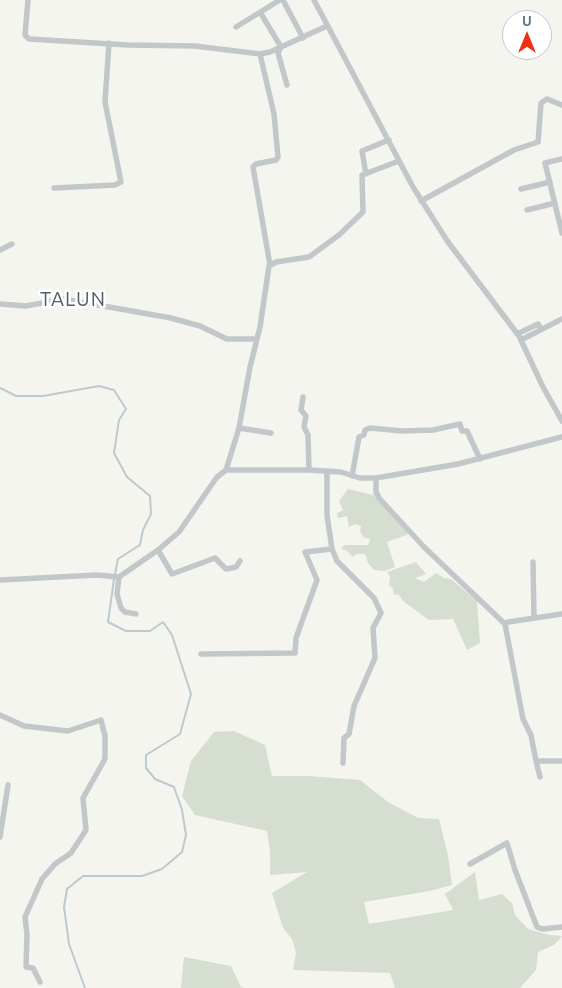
<!DOCTYPE html>
<html>
<head>
<meta charset="utf-8">
<style>
  body { margin:0 }
  #map { position:relative; width:562px; height:988px; overflow:hidden; background:#f5f5f0; font-family:Ubuntu,sans-serif }
  canvas { display:block }
  .north { position:absolute; left:502px; top:10px; width:50px; height:50px; box-sizing:border-box; background:#fff; border:1px solid #c0c9ce; border-radius:50%; rotate:0deg; font-size:14px; font-weight:700; line-height:20px; text-align:center; color:#617884 }
  .north::after { content:''; display:block; margin:auto; width:18px; height:22px; background:#f03015; clip-path:polygon(50% 0,100% 100%,50% 72%,0 100%) }
</style>
</head>
<body>
<div id="map">
<canvas width="562" height="988"></canvas>
<div class="north">U</div>
</div>
<script>
const c = document.querySelector('canvas').getContext('2d');
c.lineJoin = 'round';
function fill(path, color) {
  c.fillStyle = color;
  c.fill(path, 'evenodd');
}
function shape(rows) {
  const path = new Path2D();
  for (const r of rows) {
    path.moveTo(r[0], r[1]);
    for (let i = 2; i < r.length; i += 2) path.lineTo(r[i], r[i + 1]);
  }
  return path;
}
function stroke(path, color, width, dash) {
  c.strokeStyle = color;
  c.lineWidth = width;
  c.lineCap = dash ? 'butt' : 'round';
  c.setLineDash(dash || []);
  c.stroke(path);
}
function drawText(font, color, halo, rows, align = 'center') {
  c.font = font + ' Ubuntu,sans-serif';
  c.lineWidth = 5;
  c.setLineDash([]);
  c.textBaseline = 'middle';
  c.strokeStyle = halo;
  c.fillStyle = color;
  for (const [text, x, y, turn = 0] of rows) {
    c.save();
    c.translate(x, y);
    c.rotate((+turn || 0) * Math.PI / 180);
    c.textAlign = isNaN(turn) ? turn : align;
    if (halo) c.strokeText(text, 0, 0);
    c.fillText(text, 0, 0);
    c.restore();
  }
}
const green = shape([
  [348,489,373,495,374,490,409,534,387,542,395,567,385,571,374,570,368,563,365,554,357,554,353,557,347,551,341,549,344,545,368,545,370,539,363,537,360,531,361,526,355,524,349,527,347,516,338,518,337,513,343,510,339,501],
  [416,562,426,574,415,578,424,582,436,573,444,578,451,579,477,601,480,643,467,650,453,619,429,620,404,602,398,594,394,595,393,589,389,585,390,577,387,572],
  [234,731,265,745,272,776,309,776,360,780,388,802,418,818,439,819,448,855,452,885,430,891,364,902,369,924,453,910,445,894,475,872,479,900,502,894,512,903,515,915,528,929,549,935,562,936,554,945,538,952,536,970,520,988,395,988,390,973,293,970,296,953,292,939,283,928,272,893,307,872,270,875,270,851,267,831,195,815,182,796,191,761,214,732],
  [184,957,231,966,241,987,245,988,181,988]
]);
const stream = shape([
  [0,388,16,396,43,396,99,386,114,390,126,409,119,420,114,453,127,477,150,496,151,514,143,530,140,545,118,559,115,574],
  [85,988,69,944,64,907,67,889,83,876,142,876,162,869,182,852,186,835,182,810,174,787,155,779,146,768,146,755,180,734,191,694,172,635,163,622,150,631,126,631,108,622,114,579]
]);
const minor = shape([
  [28,0,25,35,29,39,128,45,195,46,260,54,270,52,327,26],
  [283,0,303,38],
  [314,0,413,187,448,242,519,336,543,387,562,421],
  [260,12,281,47,278,53,287,85],
  [236,27,280,0],
  [260,54,274,114,278,157,276,160,256,164,253,167,270,265],
  [562,159,545,163,562,233],
  [366,174,362,151,389,140],
  [54,188,115,185,121,182,105,102,109,43],
  [521,189,550,182],
  [421,201,514,150,538,142,541,103,547,99,562,105],
  [527,210,555,203],
  [0,250,12,244],
  [0,304,26,306,64,299,171,318,200,326,227,339,257,339],
  [517,334,538,324,541,329],
  [521,340,562,319],
  [303,397,301,410,306,416,304,427,308,435,309,470],
  [239,428,271,433],
  [226,470,239,428,250,367,260,327,269,266,276,262,309,257,339,235,363,212,362,175,399,161],
  [327,471,327,515,332,549,337,561,374,598,381,613,373,628,375,658,354,706,349,734,344,738,343,763],
  [352,476,359,437,364,435,365,430,370,428,402,431,433,430,460,424,462,431,467,431,480,459],
  [376,478,376,491,379,498,424,547,505,624,523,719,531,735,536,761,562,761],
  [158,550,172,574,215,558,226,569,236,567,240,561],
  [533,562,534,617],
  [119,577,117,594,121,608,125,612,136,614],
  [0,580,97,575,119,577,158,550,179,532,217,477,226,470,309,470,341,472,360,478,376,478,458,464,562,437],
  [505,624,508,622,562,614],
  [201,654,295,653,296,638,317,580,305,552,332,549],
  [0,715,24,726,68,731,101,720,105,736,105,759,83,798,86,830,71,853,55,864,42,879,25,917,27,934,26,967,33,968,40,982],
  [536,761,540,777],
  [0,837,8,785],
  [470,864,507,843,515,870,537,927,542,929,562,927]
]);
const quarterNames = [
  ["TALUN",73,299]
];
fill(green, '#d6ddd1');
stroke(stream, '#bccace', 2);
stroke(minor, '#c2c7c9', 5.5);
c.letterSpacing = '1px';
drawText('20px', '#506068', '#fff', quarterNames);
c.letterSpacing = '0px';
</script>
</body>
</html>
